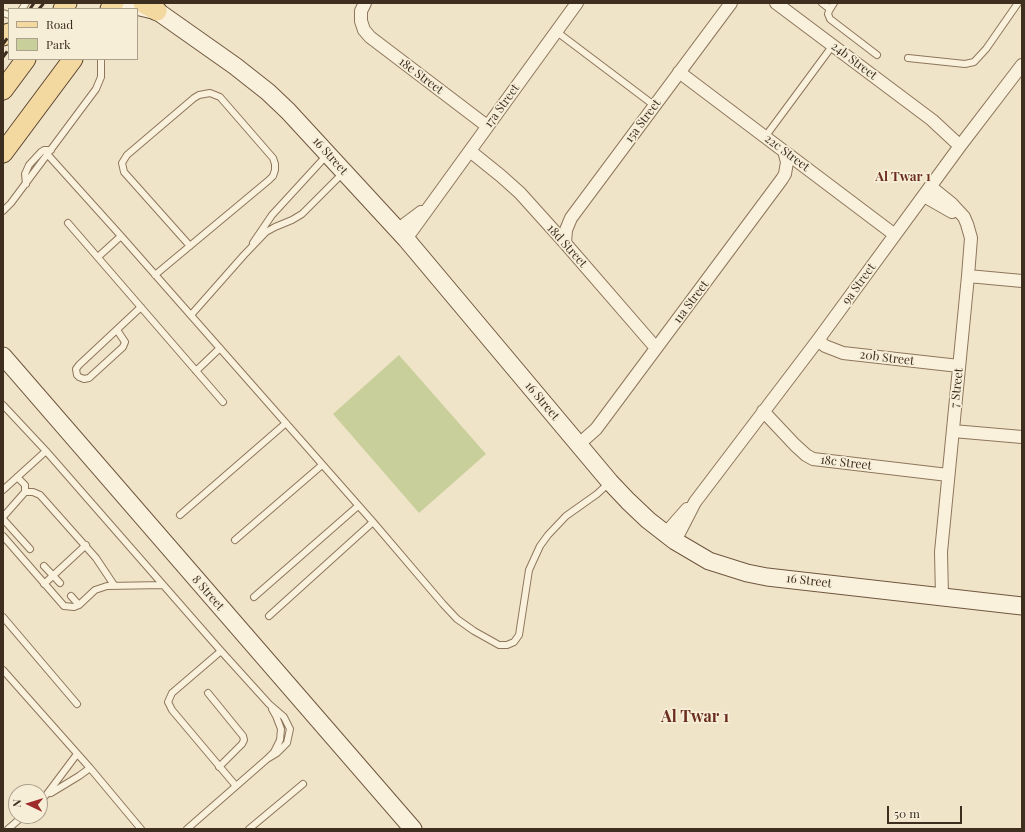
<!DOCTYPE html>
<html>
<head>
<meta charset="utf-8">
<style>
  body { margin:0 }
  #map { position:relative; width:1025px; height:832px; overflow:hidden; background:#f0e4c8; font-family:"Playfair Display",serif }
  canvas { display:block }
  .frame { position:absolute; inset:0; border:4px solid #3d2e20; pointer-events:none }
  .legend { position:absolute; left:8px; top:8px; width:130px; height:52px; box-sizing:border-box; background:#f7eed8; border:1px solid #ada18e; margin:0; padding:5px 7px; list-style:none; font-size:12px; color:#3d2e20 }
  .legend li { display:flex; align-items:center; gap:8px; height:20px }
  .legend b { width:20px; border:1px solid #ada18e }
  .north { position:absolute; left:8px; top:784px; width:40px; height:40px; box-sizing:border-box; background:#f7eed8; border:1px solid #ada18e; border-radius:50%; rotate:274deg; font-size:11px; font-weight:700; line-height:16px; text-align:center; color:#3d2e20 }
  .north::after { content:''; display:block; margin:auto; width:14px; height:18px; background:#9e2a2b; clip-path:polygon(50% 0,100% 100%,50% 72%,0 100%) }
  .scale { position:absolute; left:887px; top:806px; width:75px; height:18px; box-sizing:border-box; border:2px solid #3d2e20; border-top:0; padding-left:5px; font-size:12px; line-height:14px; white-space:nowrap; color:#3d2e20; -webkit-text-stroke:3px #f7eed8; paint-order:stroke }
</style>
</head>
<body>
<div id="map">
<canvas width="1025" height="832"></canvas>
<div class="frame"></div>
<ul class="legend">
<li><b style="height:5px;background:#f3d9a0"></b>Road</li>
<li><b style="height:11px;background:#c9cf9b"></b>Park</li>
</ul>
<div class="north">N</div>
<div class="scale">50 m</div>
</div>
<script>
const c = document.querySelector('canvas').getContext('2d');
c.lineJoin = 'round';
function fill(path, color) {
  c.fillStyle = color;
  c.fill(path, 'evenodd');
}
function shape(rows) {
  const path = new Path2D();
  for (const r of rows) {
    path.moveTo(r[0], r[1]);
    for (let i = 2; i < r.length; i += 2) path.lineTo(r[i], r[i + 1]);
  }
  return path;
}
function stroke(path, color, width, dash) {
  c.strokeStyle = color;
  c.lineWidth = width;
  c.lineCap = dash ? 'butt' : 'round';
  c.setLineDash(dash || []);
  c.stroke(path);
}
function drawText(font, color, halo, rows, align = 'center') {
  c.font = font + ' "Playfair Display",serif';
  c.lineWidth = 3.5;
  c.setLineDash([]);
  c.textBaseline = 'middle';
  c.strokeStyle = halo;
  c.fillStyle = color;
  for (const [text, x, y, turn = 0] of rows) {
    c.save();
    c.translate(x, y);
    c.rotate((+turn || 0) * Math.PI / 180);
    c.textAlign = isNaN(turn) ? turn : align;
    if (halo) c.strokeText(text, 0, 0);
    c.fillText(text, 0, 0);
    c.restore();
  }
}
const green = shape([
  [399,355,486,454,419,513,333,414]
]);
const lane = shape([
  [822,3,830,9],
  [834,3,829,11,828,14,830,19,877,55],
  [22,9,26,3],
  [3,13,9,15],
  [557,32,655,106],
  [908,58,965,64,974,62,986,49,1018,3],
  [765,137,833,45],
  [48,155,121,236,373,522,443,604,457,619,474,631,499,645,507,645,514,642,519,635,529,570,540,546,548,535,566,516,597,494,609,483],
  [26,184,25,174,29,165,41,152,44,150,51,150],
  [3,211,11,203,96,89,101,77,101,59],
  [68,223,223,402],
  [253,243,272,215,327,155],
  [98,257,121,236],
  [155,275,269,180,273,176,275,170,275,164,273,158,220,97,210,93,199,95,194,98,127,155,122,163,124,172,190,246],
  [191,315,244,255,266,232,275,227,292,220,302,214,343,173],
  [117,330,125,342,123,347,89,378,84,379,79,377,77,375,76,369,79,365,141,307],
  [196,371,220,348],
  [3,405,46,451,221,651,269,704,284,717,290,729,287,743,277,753,267,759],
  [3,490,46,451],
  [25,492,33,492,40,495,96,558,114,585],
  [180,515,286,423],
  [3,517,25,492,25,485,17,477],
  [3,519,30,549],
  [3,536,64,606,74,607,79,605,95,590,107,586,163,585],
  [235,540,322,465],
  [44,566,60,583],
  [44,584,86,545],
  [71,596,79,605],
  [254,597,358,506],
  [269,616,373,522],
  [3,617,77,704],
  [221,651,172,693,168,702,172,710,236,786],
  [3,670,90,768,141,829],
  [208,693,243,736,244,740,242,744,219,767],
  [51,793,79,776,90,768],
  [40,801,47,794,77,754],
  [8,829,23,816],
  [187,829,267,759,274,752,280,740,281,729,276,716,272,709],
  [249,829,303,784]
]);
const street = shape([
  [365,3,361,11,361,21,364,30,370,37,487,126],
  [776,3,932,120,960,146],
  [679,72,895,235],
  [470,151,501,176,520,193,565,243,656,348],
  [931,187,952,204,964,217,967,224,971,238,968,276,941,552,942,596],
  [924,196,952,212],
  [397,230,421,212],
  [406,239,577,3],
  [565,243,566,230,571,218,731,3],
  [968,276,1022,281],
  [818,340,825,346,843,353,959,366],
  [763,411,795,445,806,455,813,459,948,475],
  [953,431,1022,437],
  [578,445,596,429,782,179,785,174,787,162,784,151],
  [665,534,687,509],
  [675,541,695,502,818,340,960,146,1022,65]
]);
const secondary = shape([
  [117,9,136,6,157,11,235,66,268,92,288,111,406,239,610,482,628,501,648,520,675,541,709,561,747,573,767,577,1022,606],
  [3,356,413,829]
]);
const primary = shape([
  [143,3,157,11],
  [63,9,67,3],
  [110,9,114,3],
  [3,36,9,33],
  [3,90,26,59],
  [3,153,73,59]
]);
const rail = shape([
  [30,9,34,3],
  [39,9,44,3],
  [3,44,9,36],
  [3,57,9,49]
]);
const streetNames = [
  ["24b Street",854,61,37],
  ["18e Street",421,76,37],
  ["17a Street",502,106,-54],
  ["15a Street",643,121,-53],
  ["22c Street",787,153,37],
  ["16 Street",330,156,48],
  ["18d Street",567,246,48],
  ["9a Street",859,284,-54],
  ["11a Street",691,302,-53],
  ["20b Street",887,358,7],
  ["7 Street",957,388,-84],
  ["16 Street",542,401,50],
  ["18c Street",846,463,7],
  ["16 Street",809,581,7],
  ["8 Street",208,593,49]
];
const neighbourhoodNames = [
  ["Al Twar 1",903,177]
];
const districtNames = [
  ["Al Twar 1",695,717]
];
fill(green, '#c9cf9b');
stroke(lane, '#8d765c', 8);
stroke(street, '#8d765c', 14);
stroke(secondary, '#6f573f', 19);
stroke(primary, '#5b4430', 21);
stroke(lane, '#faf1dc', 6);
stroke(street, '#faf1dc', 12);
stroke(secondary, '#faf1dc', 17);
stroke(primary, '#f3d9a0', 19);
stroke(rail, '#3d2e20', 3, [7, 7]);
drawText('12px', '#3d2e20', '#f7eed8', streetNames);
drawText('bold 13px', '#6b2e1e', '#f7eed8', neighbourhoodNames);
drawText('bold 16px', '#6b2e1e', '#f7eed8', districtNames);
</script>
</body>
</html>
